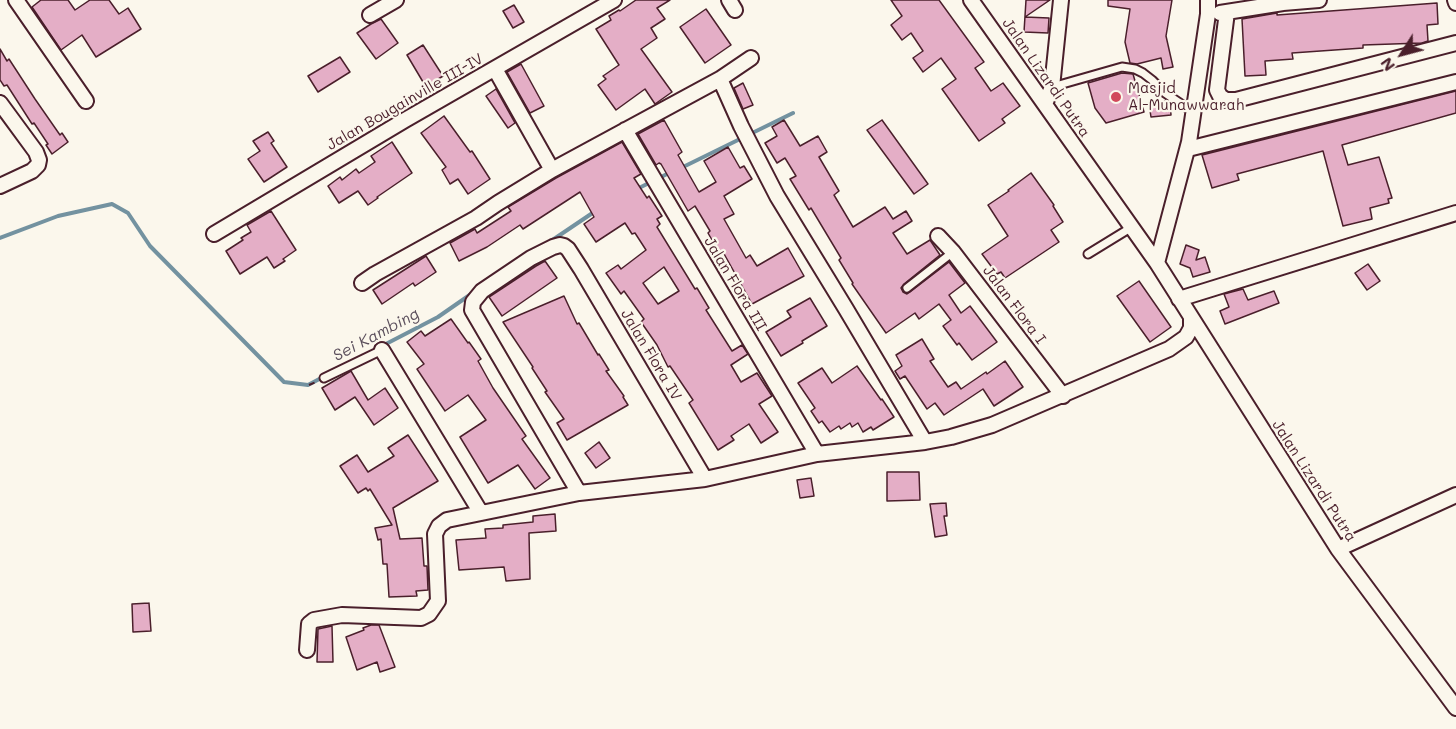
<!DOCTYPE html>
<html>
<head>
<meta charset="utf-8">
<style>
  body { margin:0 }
  #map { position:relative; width:1456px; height:729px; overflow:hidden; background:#fbf7ec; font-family:Mali,sans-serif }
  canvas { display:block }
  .north { position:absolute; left:1372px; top:24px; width:60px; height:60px; -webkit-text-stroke:4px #fbf7ec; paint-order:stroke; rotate:234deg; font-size:16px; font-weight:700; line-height:24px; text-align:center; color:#4a1f2b }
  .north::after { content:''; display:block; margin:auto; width:21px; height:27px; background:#4a1f2b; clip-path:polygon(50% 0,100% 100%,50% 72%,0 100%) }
</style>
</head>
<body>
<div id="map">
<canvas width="1456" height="729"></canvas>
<div class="north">N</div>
</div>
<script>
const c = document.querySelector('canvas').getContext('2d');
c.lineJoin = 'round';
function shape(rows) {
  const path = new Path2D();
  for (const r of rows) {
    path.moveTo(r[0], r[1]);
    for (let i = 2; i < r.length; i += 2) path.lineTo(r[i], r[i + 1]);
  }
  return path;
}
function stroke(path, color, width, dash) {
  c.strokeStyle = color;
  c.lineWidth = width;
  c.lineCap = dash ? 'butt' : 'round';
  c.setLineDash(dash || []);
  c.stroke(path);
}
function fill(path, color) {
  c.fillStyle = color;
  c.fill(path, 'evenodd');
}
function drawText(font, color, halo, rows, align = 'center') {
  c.font = font + ' Mali,sans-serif';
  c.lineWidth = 4.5;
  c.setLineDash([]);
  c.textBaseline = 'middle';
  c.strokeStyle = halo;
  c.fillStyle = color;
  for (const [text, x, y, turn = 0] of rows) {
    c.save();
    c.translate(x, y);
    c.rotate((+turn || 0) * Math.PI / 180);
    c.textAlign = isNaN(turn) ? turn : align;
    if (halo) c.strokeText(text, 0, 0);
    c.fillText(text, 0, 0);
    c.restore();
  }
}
const stream = shape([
  [681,168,793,113],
  [637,189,671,172],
  [0,238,58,216,112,204,128,213,150,246,284,382,308,385,325,376],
  [548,243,594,212],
  [382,346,438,317,474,292]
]);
const building = shape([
  [41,0,68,0,75,10,90,0,109,0,119,14,128,8,141,29,96,57,82,35,61,50,32,7,41,0],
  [636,0,670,0,657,8,665,19,651,28,657,38,641,49,672,92,655,104,645,89,616,110,598,85,606,79,603,76,619,65,596,29,611,20,609,16,619,10,620,11,636,0],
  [891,0,939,0,984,62,975,68,991,91,1003,83,1020,106,1002,119,1005,123,979,141,942,89,956,79,941,58,923,72,913,58,923,51,911,33,902,40,891,25,902,16,891,0],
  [1026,0,1050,0,1025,17,1049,18,1048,33,1024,32,1026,0],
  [1108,0,1172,0,1166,36,1173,67,1163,69,1161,58,1137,64,1130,63,1125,42,1130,9,1108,6,1108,0],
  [1437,3,1438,24,1427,25,1428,41,1422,43,1363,45,1363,48,1292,53,1293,59,1265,61,1266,75,1245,76,1242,19,1277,13,1277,15,1437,3],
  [514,5,524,22,513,28,503,11,514,5],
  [706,9,731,45,705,63,680,27,706,9],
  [381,19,398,43,376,59,357,33,371,24,381,19],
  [423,45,443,76,426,87,407,55,423,45],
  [0,49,7,61,9,59,35,99,60,135,62,133,68,142,52,154,46,145,48,144,34,123,32,124,7,85,4,86,0,80,0,49],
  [340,57,350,72,318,92,308,76,340,57],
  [521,64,544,106,530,113,507,72,521,64],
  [1122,73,1133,74,1144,112,1106,123,1095,108,1088,83,1122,73],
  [743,83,753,105,743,109,734,88,743,83],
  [496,89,515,123,508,128,486,96,496,89],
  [1456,91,1456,113,1342,145,1348,165,1379,157,1392,198,1388,199,1389,203,1370,208,1372,219,1343,226,1323,151,1237,174,1239,180,1212,188,1202,155,1456,91],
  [1167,101,1170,103,1171,115,1151,117,1149,104,1167,101],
  [444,116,470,152,472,151,490,179,468,194,458,179,450,184,442,170,446,167,421,133,444,116],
  [664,120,682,152,678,155,699,192,716,182,704,161,728,147,740,168,744,166,752,179,724,196,734,214,724,219,746,258,750,255,757,266,788,248,804,276,752,304,723,252,720,254,708,233,710,231,695,206,688,211,661,164,659,163,656,165,638,134,664,120],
  [784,120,800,146,818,136,827,152,819,157,839,191,834,195,853,227,885,207,893,219,906,211,912,221,893,233,907,254,930,240,940,255,904,284,901,288,903,292,907,294,910,292,949,262,965,283,949,295,961,313,970,306,997,342,972,360,959,343,957,345,943,326,951,320,939,304,919,319,915,313,886,333,852,284,853,283,839,260,841,258,811,208,809,210,790,179,796,176,785,158,777,163,765,143,777,136,772,127,784,120],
  [882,120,928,184,914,194,867,130,882,120],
  [268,132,274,141,271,143,287,167,264,182,248,159,260,151,253,141,268,132],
  [392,142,412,173,377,197,378,198,368,205,358,191,339,203,328,186,340,177,342,180,356,169,359,173,375,162,371,156,392,142],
  [622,142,641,174,634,178,647,198,649,196,662,216,657,219,660,224,657,227,695,289,697,288,709,308,706,310,732,351,742,345,748,354,731,365,741,382,757,373,772,396,759,404,778,432,761,443,749,424,731,436,734,440,718,450,689,403,693,400,670,366,668,367,657,345,641,322,644,319,624,291,621,294,606,273,618,265,621,269,646,250,635,233,632,234,625,223,596,242,584,224,594,217,580,192,523,229,520,225,487,247,459,261,450,243,475,229,477,233,511,211,508,207,556,178,622,142],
  [664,267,679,291,658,304,643,283,664,267],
  [1031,173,1054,205,1053,206,1063,222,1051,230,1059,242,1005,278,1001,272,997,274,982,254,1008,236,988,205,1009,191,1008,190,1031,173],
  [271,211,296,250,283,259,285,261,274,268,267,257,240,274,226,251,243,240,241,238,251,232,247,225,271,211],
  [1186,245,1199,250,1196,260,1205,257,1210,272,1193,277,1190,268,1180,264,1186,245],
  [426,256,436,272,415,286,413,283,382,304,373,290,426,256],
  [545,261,557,278,502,316,489,297,536,266,545,261],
  [1368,264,1380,281,1367,290,1355,273,1368,264],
  [1139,281,1171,327,1150,342,1117,296,1139,281],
  [1243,289,1248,300,1274,291,1279,303,1225,324,1220,311,1229,307,1224,294,1243,289],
  [564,296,577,324,579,323,598,355,599,354,609,370,606,371,624,396,623,397,628,405,567,440,557,423,564,419,545,392,547,391,532,368,533,367,503,322,564,296],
  [810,298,827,326,802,341,803,343,781,356,766,332,791,317,787,311,810,298],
  [451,319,468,343,469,342,481,359,478,361,493,388,526,436,522,439,550,478,535,489,518,465,488,483,460,437,486,420,468,395,445,411,417,369,424,364,407,342,421,331,425,336,451,319],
  [922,339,934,359,930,361,948,387,956,382,961,389,986,372,987,374,1005,361,1023,387,994,406,983,389,944,415,935,403,927,409,905,376,900,379,895,371,902,366,896,355,922,339],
  [857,366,881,400,882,399,894,417,873,430,871,427,863,432,858,423,852,427,850,423,841,429,839,426,830,432,822,421,819,423,811,411,815,408,798,383,822,368,832,383,857,366],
  [351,371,368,400,385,388,398,408,374,425,355,397,335,410,322,388,351,371],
  [408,435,438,481,393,508,400,539,422,538,424,566,427,566,428,590,416,591,417,596,389,597,387,564,383,564,381,539,378,540,375,528,392,525,370,489,368,491,366,488,358,493,340,466,357,455,368,472,394,456,388,448,408,435],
  [599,442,610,458,596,468,585,453,599,442],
  [887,472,919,472,920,500,887,501,887,472],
  [811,478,814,496,800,498,797,480,811,478],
  [946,503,947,516,944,516,947,535,935,537,930,504,946,503],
  [555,514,556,531,529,533,530,579,506,581,504,567,459,570,456,540,486,538,485,529,503,528,503,525,533,522,533,516,555,514],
  [149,603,151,631,133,632,132,604,149,603],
  [371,625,379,625,395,667,380,672,377,662,357,670,346,637,364,630,363,628,371,625],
  [332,626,333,662,317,662,318,629,332,626]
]);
const path = shape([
  [309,385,316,382]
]);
const service = shape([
  [1052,87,1122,67,1135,69,1143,73,1152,80,1165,93,1193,112],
  [1088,254,1132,227],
  [907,288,953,252],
  [324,378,382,350]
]);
const minor = shape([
  [16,0,86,101],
  [729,0,735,10],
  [971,0,1157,263,1338,549,1456,708],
  [1455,0,1456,3],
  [1227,12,1217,90,1220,96,1226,100,1236,100,1456,43],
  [1220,13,1283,3,1319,0],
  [370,15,396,0],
  [495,69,552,170],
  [720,79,741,126,777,196,846,309,925,442],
  [0,103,36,152,39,160,38,165,32,171,0,186],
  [1045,104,1052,87,1061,0],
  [625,130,817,454],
  [1188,149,1456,82],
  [214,234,405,120,614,0],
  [938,236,953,252,1063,396],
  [1157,263,1189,142,1208,14,1208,0],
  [362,283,375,274,476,218,498,203,552,170,720,79,751,58],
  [1179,299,1456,213],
  [382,350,481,513],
  [579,493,472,310,473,302,482,291,531,258,553,247,560,245,564,246,568,249,581,269,705,479],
  [1338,549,1456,495],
  [307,650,309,624,314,620,342,615,421,618,429,614,438,601,435,534,439,526,447,520,579,493,705,479,817,454,925,442,951,437,992,425,1169,349,1186,337,1191,328,1191,318]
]);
const markers = [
  [1116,97,6,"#d1495b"]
];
const streetNames = [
  ["Jalan Lizardi Putra",1046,78,55],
  ["Jalan Bougainville III-IV",405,102,-30],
  ["Jalan Flora III",735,284,59],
  ["Jalan Flora I",1014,305,53],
  ["Jalan Flora IV",651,355,59],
  ["Jalan Lizardi Putra",1314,481,57]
];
const poiNames = [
  ["Masjid",1128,88],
  ["Al-Munawwarah",1128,105]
];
const waterNames = [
  ["Sei Kambing",376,335,-28]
];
stroke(stream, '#7392a0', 4);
fill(building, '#e4aec6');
stroke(building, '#4a1f2b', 1.5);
stroke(service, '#4a1f2b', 11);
stroke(minor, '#4a1f2b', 18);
stroke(path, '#4a1f2b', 2, [6, 4.5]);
stroke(service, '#fbf7ec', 7);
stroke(minor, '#fbf7ec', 14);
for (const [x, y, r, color] of markers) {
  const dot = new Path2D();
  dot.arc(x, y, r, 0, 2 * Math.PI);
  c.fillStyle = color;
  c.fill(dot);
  stroke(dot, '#fbf7ec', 2);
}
drawText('15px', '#4a1f2b', '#fbf7ec', streetNames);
drawText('15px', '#4a1f2b', '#fbf7ec', poiNames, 'left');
drawText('italic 16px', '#5b4f5c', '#fbf7ec', waterNames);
</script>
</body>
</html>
